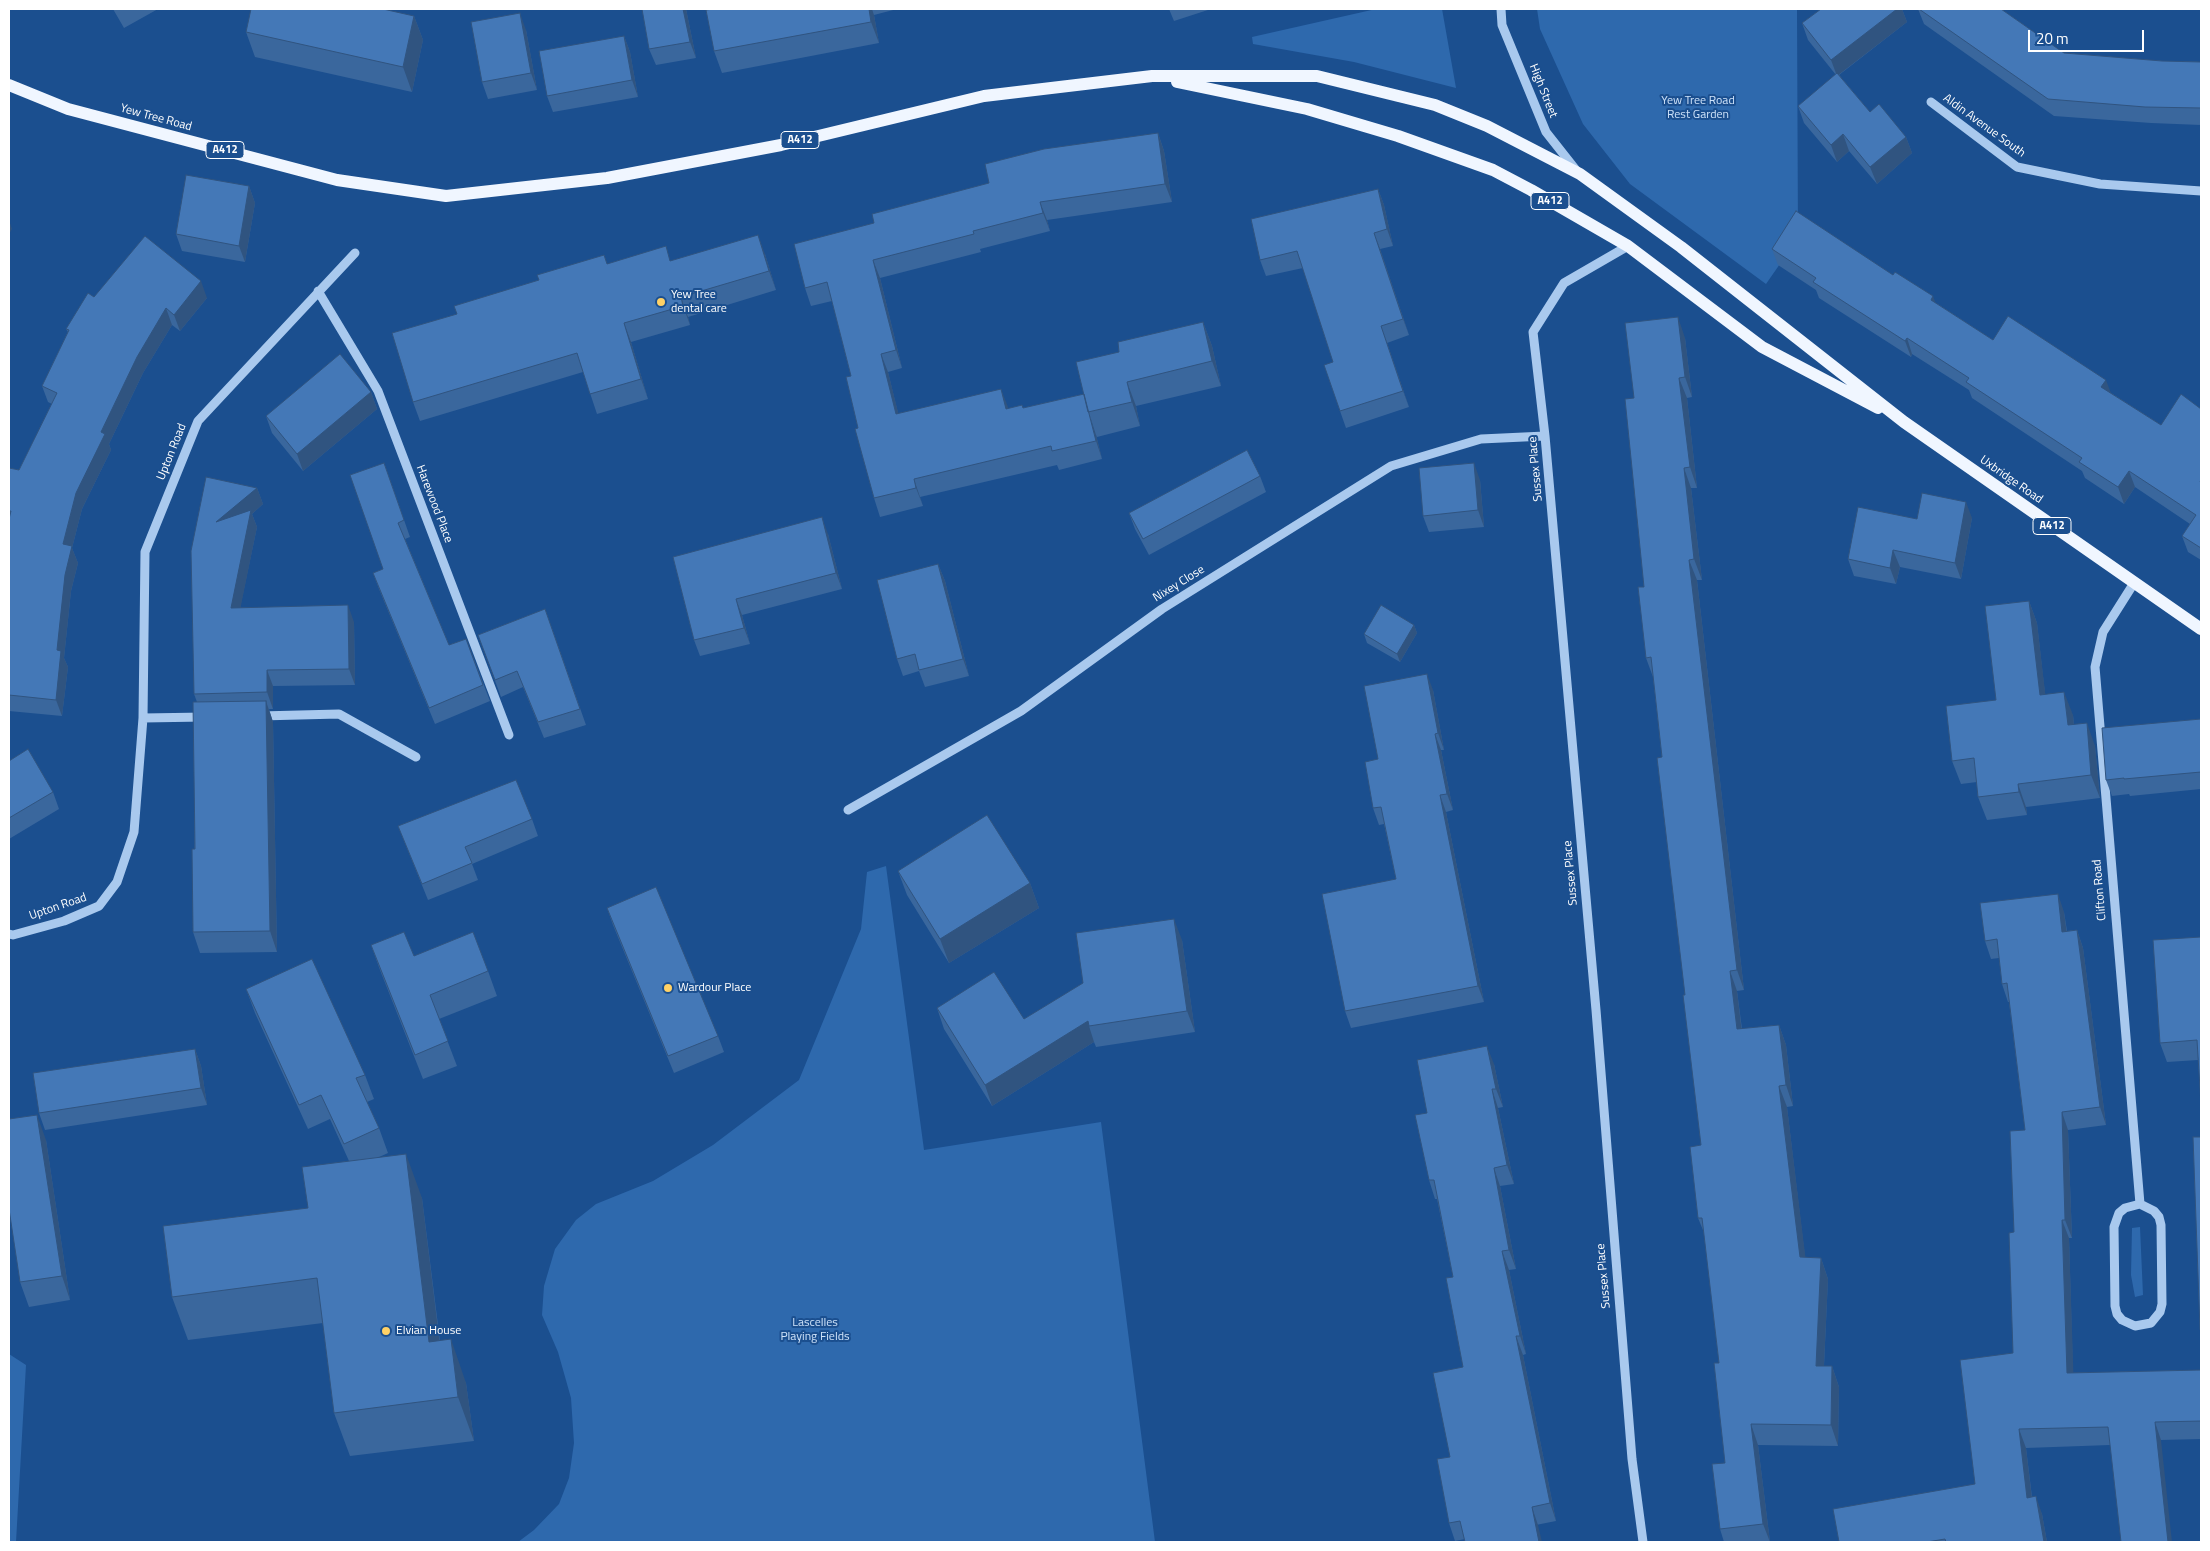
<!DOCTYPE html>
<html>
<head>
<meta charset="utf-8">
<style>
  body { margin:0 }
  #map { position:relative; width:2210px; height:1551px; overflow:hidden; background:#1b4f8f; font-family:"Titillium Web",sans-serif }
  canvas { display:block }
  .frame { position:absolute; inset:0; border:10px solid #fff; pointer-events:none }
  .scale { position:absolute; left:2028px; top:30px; width:116px; height:22px; box-sizing:border-box; border:2px solid #fff; border-top:0; padding-left:6px; font-size:15px; line-height:18px; white-space:nowrap; color:#fff; -webkit-text-stroke:4px #1b4f8f; paint-order:stroke }
</style>
</head>
<body>
<div id="map">
<canvas width="2210" height="1551"></canvas>
<div class="frame"></div>
<div class="scale">20 m</div>
</div>
<script>
const c = document.querySelector('canvas').getContext('2d');
c.lineJoin = 'round';
function fill(path, color) {
  c.fillStyle = color;
  c.fill(path, 'evenodd');
}
function shape(rows) {
  const path = new Path2D();
  for (const r of rows) {
    path.moveTo(r[0], r[1]);
    for (let i = 2; i < r.length; i += 2) path.lineTo(r[i], r[i + 1]);
  }
  return path;
}
function stroke(path, color, width, dash) {
  c.strokeStyle = color;
  c.lineWidth = width;
  c.lineCap = dash ? 'butt' : 'round';
  c.setLineDash(dash || []);
  c.stroke(path);
}
function drawText(font, color, halo, rows, align = 'center') {
  c.font = font + ' "Titillium Web",sans-serif';
  c.lineWidth = 4;
  c.setLineDash([]);
  c.textBaseline = 'middle';
  c.strokeStyle = halo;
  c.fillStyle = color;
  for (const [text, x, y, turn = 0] of rows) {
    c.save();
    c.translate(x, y);
    c.rotate((+turn || 0) * Math.PI / 180);
    c.textAlign = isNaN(turn) ? turn : align;
    if (halo) c.strokeText(text, 0, 0);
    c.fillText(text, 0, 0);
    c.restore();
  }
}
const green = shape([
  [1376,9,1442,9,1456,88,1354,62,1253,44,1252,37],
  [1537,9,1797,9,1798,238,1766,284,1630,184,1583,124,1540,29],
  [886,866,924,1150,1101,1122,1155,1542,518,1542,534,1530,559,1504,569,1478,574,1443,571,1398,558,1352,542,1315,544,1286,555,1249,576,1220,596,1204,653,1181,713,1145,799,1080,861,929,867,872],
  [2140,1227,2143,1295,2135,1297,2131,1275,2132,1228],
  [9,1354,26,1365,16,1542,9,1542]
]);
const minor = shape([
  [1501,9,1502,25,1546,132,1576,170],
  [1931,102,2017,167,2100,184,2201,191],
  [1628,246,1564,283,1533,332,1545,436,1596,1010,1632,1459,1643,1542],
  [318,291,378,391,509,735],
  [2134,583,2103,632,2095,667,2140,1204],
  [260,716,339,714,416,757],
  [143,718,205,717],
  [848,810,1021,711,1162,609,1391,466,1481,439,1545,436],
  [9,934,13,935,64,921,99,906,117,882,134,832,143,718,145,552,198,421,355,253],
  [2140,1204,2154,1211,2159,1217,2161,1225,2162,1304,2160,1312,2151,1323,2135,1326,2122,1320,2117,1314,2115,1306,2114,1227,2119,1213,2125,1208,2140,1204]
]);
const major = shape([
  [1177,82,1307,109,1398,136,1493,170,1531,190,1628,246,1762,347,1878,408],
  [9,85,68,109,337,180,446,196,607,178,781,145,984,96,1152,76,1317,76,1435,105,1487,126,1580,174,1681,247,1904,422,2201,629]
]);
const wall = shape([
  [113,9,158,9,124,28],
  [686,9,696,58,656,65,649,49],
  [713,9,897,9,874,15,879,43,722,73,714,51],
  [1169,9,1211,9,1174,21],
  [1821,9,1902,9,1907,22,1839,75,1870,112,1906,137,1912,153,1877,184,1849,151,1837,162,1804,123,1798,106,1836,75,1808,40,1802,23],
  [1918,9,2001,9,2064,53,2162,61,2201,62,2201,125,2151,123,2054,116,1924,24],
  [414,16,423,40,412,92,255,57,246,32],
  [526,30,537,90,488,99,482,82],
  [624,36,630,52,638,97,553,112,547,96],
  [1158,133,1164,151,1172,202,1047,220,1050,231,980,249,981,252,880,278,902,368,888,372,898,413,1008,408,1023,408,1084,394,1119,352,1203,322,1212,346,1221,386,1136,406,1140,426,1097,437,1096,435,1102,459,1059,470,1057,465,920,497,923,506,880,517,874,498,858,428,851,376,832,301,811,306,805,288,874,223,989,183],
  [249,186,255,203,245,262,182,251,176,234],
  [1378,189,1384,205,1393,246,1380,249,1409,335,1387,343,1409,407,1346,428,1340,411,1333,362,1303,268,1266,276,1260,260],
  [1772,249,1936,303,1993,340,2111,393,2161,425,2201,409,2201,560,2188,552,2182,536,2190,524,2135,487,2124,504,2085,478,2082,471,1972,398,1969,390,1912,354,1911,357,1819,298,1816,290,1778,265],
  [765,254,776,290,688,317,690,325,631,342,648,399,597,414,583,372,420,421,413,402,457,314,604,255,607,264,671,261],
  [94,297,207,298,180,331,172,325,143,373,109,444,111,450,82,509,72,548,78,563,71,591,64,658,68,667,62,716,9,711,9,468,19,470,52,404,48,402,42,386,68,332,66,329],
  [1685,338,1692,397,1687,398,1697,488,1691,488,1702,580,1697,580,1744,990,1737,991,1742,1029,1779,1025,1786,1045,1793,1106,1787,1107,1805,1257,1821,1258,1828,1279,1824,1366,1832,1366,1839,1387,1838,1446,1758,1445,1770,1542,1724,1542,1720,1529,1725,1463,1719,1363,1705,1235,1698,1218,1701,1145,1662,757,1653,677,1646,658,1644,587,1634,398],
  [371,392,377,409,303,471,272,433,266,416],
  [384,463,410,537,405,539,449,645,466,639,490,701,435,724,379,589,373,573,383,569],
  [1260,476,1266,492,1149,555,1135,529,1129,513],
  [1480,480,1484,527,1429,532,1423,516],
  [257,488,263,504,252,514,257,527,240,608,354,622,355,685,273,686,273,709,269,709,273,722,277,952,200,953,193,932,197,702,194,694],
  [1972,518,1961,579,1900,567,1896,584,1854,576,1848,559,1917,519],
  [828,534,842,589,742,615,750,644,700,656,694,640,673,557],
  [938,564,945,581,969,676,925,687,919,671,903,676,897,659],
  [2029,601,2037,623,2045,694,2073,715,2074,725,2095,746,2100,798,2026,807,2027,815,1987,820,1978,797,1977,782,1961,784,1952,761,1996,700],
  [545,609,586,725,544,738,523,687,501,697,478,635],
  [1414,625,1417,633,1400,662,1367,643,1364,634],
  [1433,690,1444,750,1441,750,1453,810,1446,812,1484,1002,1351,1028,1345,1011,1396,879,1384,824,1379,825,1373,808,1378,759],
  [2201,719,2201,789,2130,796,2129,794,2112,796,2106,780],
  [9,761,53,792,59,809,9,839],
  [532,819,538,836,472,864,478,880,428,900,398,826],
  [898,871,1030,883,1039,908,949,963,907,895],
  [607,908,718,1036,724,1052,674,1073,613,925],
  [2064,912,2067,931,2077,930,2083,948,2106,1125,2068,1130,2072,1238,2069,1238,2073,1373,2201,1370,2201,1439,2161,1440,2110,1445,2026,1448,2032,1497,2042,1514,2047,1542,1839,1542,1975,1484,2013,1353,2014,1232,2025,1130,2009,1002,2008,1002,2002,984,1999,958,1991,959,1985,941],
  [2201,937,2198,1060,2167,1062,2160,1043],
  [1182,940,1195,1032,1096,1047,1094,1042,992,1106,944,1029,937,1008,1024,1019],
  [371,945,414,956,488,971,497,996,439,1019,457,1066,423,1079,380,970],
  [246,989,365,1075,374,1099,367,1102,379,1128,388,1153,377,1158,422,1198,440,1341,466,1383,474,1441,350,1456,334,1413,323,1323,188,1340,172,1297,308,1208,349,1161,330,1119,308,1129,255,1013],
  [195,1049,201,1066,207,1105,45,1130,39,1113],
  [1494,1064,1503,1107,1498,1108,1514,1184,1500,1186,1516,1269,1509,1270,1526,1354,1523,1355,1556,1521,1455,1541,1449,1523,1450,1457,1463,1367,1453,1277,1437,1199,1435,1199,1429,1180,1427,1113],
  [46,1140,70,1300,29,1307,20,1282]
]);
const shadedWall = shape([
  [683,9,686,9,696,58,690,42],
  [869,9,872,9,874,15,879,43,871,22],
  [1897,9,1902,9,1907,22,1837,76,1831,60],
  [520,13,526,30,537,90,531,73],
  [414,16,423,40,412,92,403,67],
  [624,36,630,52,638,97,632,80],
  [1158,133,1164,151,1172,202,1165,184],
  [1843,134,1849,151,1837,162,1831,145],
  [1906,137,1912,153,1877,184,1870,167],
  [249,186,255,203,245,262,239,246],
  [1378,189,1384,205,1393,246,1387,229],
  [1040,202,1047,220,1050,231,1043,213],
  [9,220,12,229,9,234],
  [1374,233,1380,249,1409,335,1403,319],
  [758,235,765,254,776,290,769,271],
  [873,260,880,278,902,368,896,350],
  [201,281,207,298,180,331,174,315],
  [1933,296,1939,312,1931,300],
  [681,297,688,317,690,325,683,306],
  [166,308,172,325,143,373,109,444,111,450,82,509,72,548,78,563,71,591,64,658,68,667,62,716,56,700,57,650,63,544,76,493,101,432,137,357],
  [1678,317,1685,338,1692,397,1685,377],
  [1203,322,1212,346,1221,386,1212,361],
  [624,323,631,342,648,399,641,379],
  [1381,326,1387,343,1409,407,1403,391],
  [1907,338,1912,354,1911,357,1905,341],
  [881,354,888,372,903,432,896,414],
  [1679,378,1687,398,1697,488,1690,467],
  [2106,380,2112,396,2101,387],
  [1127,382,1136,406,1140,426,1132,402],
  [1001,389,1008,407,1013,427,1006,409],
  [371,392,377,409,303,471,297,454],
  [1090,416,1096,435,1102,459,1096,441],
  [1474,463,1480,480,1484,527,1478,510],
  [1684,468,1691,488,1702,580,1694,559],
  [2129,471,2135,487,2124,504,2118,487],
  [914,479,923,506,916,488],
  [257,488,263,504,252,514,257,527,237,625,231,608,216,522],
  [1966,502,1972,518,1961,579,1955,563],
  [822,517,828,534,842,589,836,573],
  [1893,550,1900,567,1896,584,1890,568],
  [1689,560,1697,580,1744,990,1737,970],
  [938,564,945,581,969,676,963,659],
  [736,599,742,615,750,644,744,628],
  [2029,601,2037,623,2048,717,2040,695],
  [348,605,354,622,355,685,349,669],
  [1414,625,1417,633,1400,662,1397,654],
  [267,670,273,686,273,709,267,692],
  [1427,674,1433,690,1444,750,1438,733],
  [2064,692,2073,715,2076,748,2068,725],
  [266,701,273,722,277,952,270,931],
  [2087,723,2095,746,2100,798,2091,775],
  [1435,734,1441,750,1453,810,1447,794],
  [2018,784,2026,807,2027,815,2019,792],
  [1440,795,1446,812,1484,1002,1478,986],
  [1030,883,1039,908,949,963,940,939],
  [2058,894,2064,912,2069,950,2062,932],
  [1174,919,1182,940,1195,1032,1187,1011],
  [2077,930,2083,948,2106,1125,2100,1107],
  [1730,971,1737,991,1744,1050,1737,1029],
  [1088,1021,1089,1026,1094,1042,992,1106,985,1085],
  [1779,1025,1786,1045,1793,1106,1786,1085],
  [1487,1046,1494,1064,1503,1107,1496,1089],
  [195,1049,201,1066,207,1105,201,1088],
  [1779,1086,1787,1107,1808,1278,1800,1257],
  [1492,1089,1498,1108,1514,1184,1507,1165],
  [2062,1112,2068,1130,2072,1238,2065,1220],
  [37,1115,46,1140,70,1300,62,1276],
  [406,1154,422,1198,445,1386,429,1342],
  [1494,1168,1500,1186,1516,1269,1509,1250],
  [2062,1220,2069,1238,2074,1391,2067,1373],
  [1502,1251,1509,1270,1526,1354,1520,1336],
  [1821,1258,1828,1279,1823,1386,1816,1366],
  [1516,1336,1523,1355,1556,1521,1550,1503],
  [451,1339,466,1383,474,1441,458,1397],
  [1832,1366,1839,1387,1838,1446,1831,1425],
  [2155,1422,2161,1440,2172,1542,2168,1542],
  [1751,1424,1758,1445,1770,1542,1763,1524],
  [2019,1429,2026,1448,2034,1516,2027,1498],
  [2036,1496,2042,1514,2047,1542,2044,1542],
  [1532,1507,1538,1525,1542,1542,1539,1542]
]);
const building = shape([
  [251,9,383,9,414,16,403,67,246,32,251,9],
  [642,9,683,9,690,42,649,49,642,9],
  [713,9,869,9,871,22,714,51,706,10,713,9],
  [1821,9,1897,9,1831,60,1802,23,1821,9],
  [1919,9,2001,9,2064,53,2162,61,2201,62,2201,108,2145,107,2048,99,1919,9],
  [520,13,531,73,482,82,471,22,520,13],
  [624,36,632,80,547,96,539,51,624,36],
  [1837,73,1870,112,1879,104,1906,137,1870,167,1843,134,1831,145,1798,106,1837,73],
  [1158,133,1165,184,1040,202,1043,213,973,231,974,234,873,260,896,350,881,354,896,414,1001,389,1006,409,1022,405,1023,408,1084,394,1096,441,1052,451,1051,446,914,479,916,488,874,498,855,429,858,428,846,377,851,376,827,282,805,288,794,244,874,223,872,214,989,183,985,164,1044,149,1158,133],
  [186,175,249,186,239,246,176,234,186,175],
  [1378,189,1387,229,1374,233,1403,319,1381,326,1403,391,1340,411,1324,365,1333,362,1297,251,1260,260,1251,219,1378,189],
  [1796,211,1893,275,1895,272,1933,296,1931,300,1993,340,2008,316,2106,380,2101,387,2161,425,2181,394,2201,409,2201,480,2200,482,2201,483,2201,548,2182,536,2196,515,2129,471,2118,487,2079,462,2082,458,1966,382,1969,378,1907,338,1905,341,1813,282,1816,278,1772,249,1796,211],
  [758,235,769,271,681,297,683,306,624,323,641,379,590,394,577,353,413,402,392,333,457,314,454,306,539,280,537,275,604,255,607,264,666,246,670,261,758,235],
  [145,236,201,281,174,315,166,308,137,357,101,432,105,434,76,493,63,544,72,546,65,575,57,650,61,651,56,700,9,695,9,519,11,511,9,511,9,468,19,470,57,393,42,386,69,330,66,329,88,293,94,297,145,236],
  [1678,317,1685,377,1679,378,1690,467,1684,468,1694,559,1689,560,1737,970,1730,971,1737,1029,1779,1025,1786,1085,1779,1086,1800,1257,1821,1258,1816,1366,1832,1366,1831,1425,1751,1424,1763,1524,1720,1529,1712,1464,1725,1463,1714,1363,1719,1363,1702,1218,1698,1218,1690,1147,1701,1145,1683,995,1685,995,1657,758,1662,757,1651,657,1646,658,1638,587,1644,587,1625,399,1634,398,1625,323,1678,317],
  [1203,322,1212,361,1127,382,1132,402,1088,412,1076,362,1119,352,1118,342,1203,322],
  [340,354,371,392,297,454,266,416,340,354],
  [1247,450,1260,476,1143,539,1129,513,1247,450],
  [384,463,404,520,398,523,449,645,466,639,483,685,429,708,373,573,383,569,350,475,384,463],
  [1474,463,1478,510,1423,516,1419,468,1474,463],
  [206,477,257,488,216,522,251,510,231,608,348,605,349,669,267,670,267,692,194,694,191,551,206,477],
  [1922,493,1966,502,1955,563,1893,550,1890,568,1848,559,1858,507,1917,519,1922,493],
  [822,517,836,573,736,599,744,628,694,640,673,557,822,517],
  [938,564,963,659,919,670,915,654,897,659,877,580,938,564],
  [2029,601,2040,695,2064,692,2068,725,2087,723,2091,775,2018,784,2019,792,1978,797,1974,758,1952,761,1946,706,1996,700,1985,606,2029,601],
  [1381,605,1414,625,1397,654,1364,634,1381,605],
  [545,609,580,709,538,722,517,671,495,680,478,635,545,609],
  [1427,674,1438,733,1435,734,1447,794,1440,795,1478,986,1345,1011,1322,894,1396,879,1381,807,1373,808,1365,762,1378,759,1364,686,1427,674],
  [266,701,270,931,193,932,192,849,195,849,193,702,266,701],
  [2201,719,2201,772,2124,779,2124,778,2106,780,2102,728,2201,719],
  [28,749,53,792,9,818,9,761,28,749],
  [516,780,532,819,465,847,472,863,422,884,398,826,516,780],
  [987,815,1030,883,940,939,898,871,987,815],
  [656,887,718,1036,668,1056,607,908,656,887],
  [2058,894,2062,932,2077,930,2100,1107,2062,1112,2065,1220,2062,1220,2067,1373,2201,1370,2201,1421,2155,1422,2168,1542,2121,1542,2108,1427,2019,1429,2027,1498,2036,1496,2044,1542,1946,1542,1945,1539,1927,1542,1839,1542,1833,1509,1975,1484,1960,1360,2013,1353,2009,1233,2014,1232,2010,1131,2025,1130,2007,983,2002,984,1997,939,1985,941,1980,903,2058,894],
  [1174,919,1187,1011,1089,1026,1088,1021,985,1085,937,1008,994,972,1024,1019,1083,983,1076,933,1174,919],
  [404,932,414,956,473,932,488,971,430,995,448,1041,415,1055,371,945,404,932],
  [2201,937,2201,1105,2197,1040,2160,1043,2153,940,2201,937],
  [312,959,365,1075,356,1078,379,1128,344,1144,321,1095,299,1105,246,989,312,959],
  [1487,1046,1496,1089,1492,1089,1507,1165,1494,1168,1509,1250,1502,1251,1520,1336,1516,1336,1550,1503,1532,1507,1539,1542,1465,1542,1460,1521,1449,1523,1437,1459,1450,1457,1433,1373,1463,1367,1446,1278,1453,1277,1434,1180,1429,1180,1415,1115,1427,1113,1417,1060,1487,1046],
  [195,1049,201,1088,39,1113,33,1073,195,1049],
  [37,1115,62,1276,20,1282,9,1209,9,1119,37,1115],
  [2193,1137,2201,1137,2201,1330,2200,1330,2193,1137],
  [406,1154,429,1342,451,1339,458,1397,334,1413,317,1278,172,1297,163,1226,308,1208,302,1167,406,1154]
]);
const markers = [
  [661,302,5,"#ffd166"],
  [668,988,5,"#ffd166"],
  [386,1331,5,"#ffd166"]
];
const shields = [
  [800,140,38],
  [225,150,38],
  [1550,201,38],
  [2052,526,38]
];
const shieldNames = [
  ["A412",800,140],
  ["A412",225,150],
  ["A412",1550,201],
  ["A412",2052,526]
];
const streetNames = [
  ["High Street",1543,91,68],
  ["Yew Tree Road",156,118,15],
  ["Aldin Avenue South",1984,126,36],
  ["Upton Road",172,452,-68],
  ["Sussex Place",1536,469,-95],
  ["Uxbridge Road",2011,480,35],
  ["Harewood Place",434,504,69],
  ["Nixey Close",1179,584,-32],
  ["Sussex Place",1571,873,-95],
  ["Clifton Road",2100,890,-95],
  ["Upton Road",58,907,-19],
  ["Sussex Place",1604,1276,-95]
];
const parkNames = [
  ["Yew Tree Road",1698,101],
  ["Rest Garden",1698,115],
  ["Lascelles",815,1323],
  ["Playing Fields",815,1337]
];
const poiNames = [
  ["Yew Tree",671,295],
  ["dental care",671,309],
  ["Wardour Place",678,988],
  ["Elvian House",396,1331]
];
fill(green, '#2e69ad');
stroke(minor, '#a9c9ee', 9);
stroke(major, '#f0f6ff', 12);
fill(wall, '#3a679d');
fill(shadedWall, '#305480');
fill(building, '#4478b7');
stroke(building, '#305480', 1);
for (const [x, y, r, color] of markers) {
  const dot = new Path2D();
  dot.arc(x, y, r, 0, 2 * Math.PI);
  c.fillStyle = color;
  c.fill(dot);
  stroke(dot, '#1b4f8f', 2);
}
for (const [x, y, w] of shields) {
  const box = new Path2D();
  box.roundRect(x - w / 2, y - 8.5, w, 17, 4);
  c.fillStyle = '#1b4f8f';
  c.fill(box);
  stroke(box, '#fff', 1);
}
drawText('bold 11px', '#fff', null, shieldNames);
drawText('12px', '#fff', '#1b4f8f', streetNames);
drawText('12px', '#cfe3fa', '#1b4f8f', parkNames);
drawText('12px', '#fff', '#1b4f8f', poiNames, 'left');
</script>
</body>
</html>
